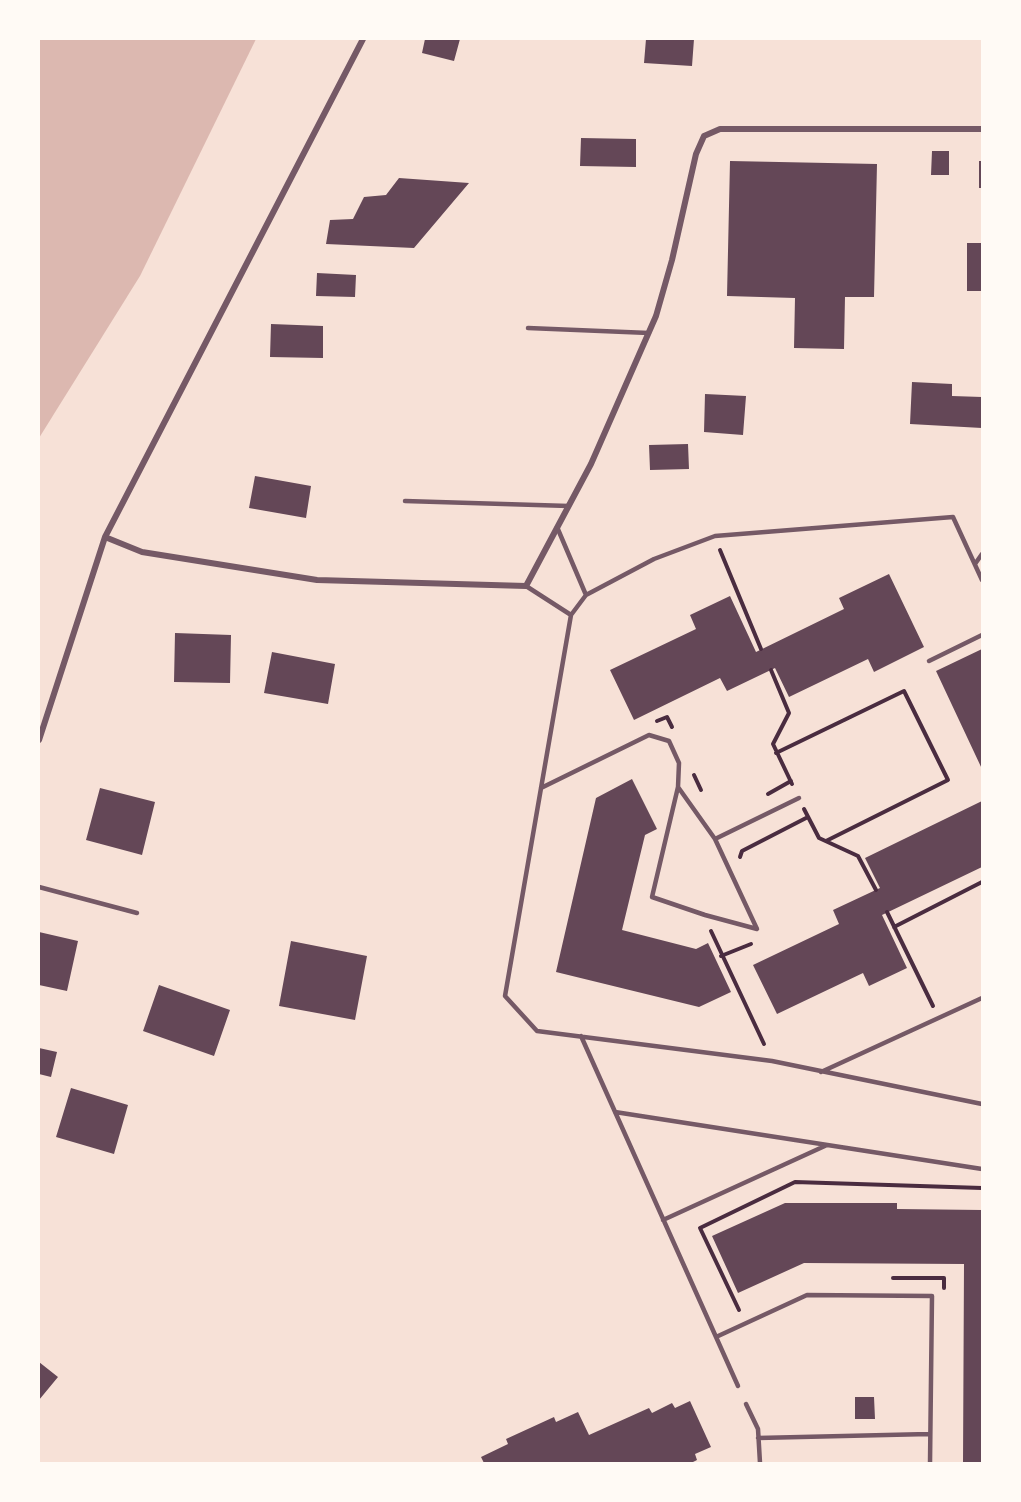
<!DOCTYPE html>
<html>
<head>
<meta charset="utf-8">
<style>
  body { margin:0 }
  #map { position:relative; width:1021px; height:1502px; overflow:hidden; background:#f7e1d7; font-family:"Noto Sans",sans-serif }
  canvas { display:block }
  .frame { position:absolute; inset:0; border:40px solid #fffaf5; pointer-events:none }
</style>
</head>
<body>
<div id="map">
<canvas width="1021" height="1502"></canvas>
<div class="frame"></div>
</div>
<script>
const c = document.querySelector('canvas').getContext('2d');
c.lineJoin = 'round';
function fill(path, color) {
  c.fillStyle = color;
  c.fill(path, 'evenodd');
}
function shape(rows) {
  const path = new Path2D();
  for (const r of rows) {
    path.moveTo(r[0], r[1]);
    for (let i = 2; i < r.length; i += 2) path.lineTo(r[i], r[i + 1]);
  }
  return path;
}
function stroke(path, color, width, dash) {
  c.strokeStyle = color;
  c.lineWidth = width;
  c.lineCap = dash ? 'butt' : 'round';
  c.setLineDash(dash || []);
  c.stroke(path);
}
const water = shape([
  [39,39,256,39,140,276,39,438]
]);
const building = shape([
  [425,39,460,39,454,61,422,53],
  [646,39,694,39,692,66,644,63],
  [581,138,636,139,636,167,580,166],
  [932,151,949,151,949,175,931,175],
  [730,161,877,164,874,297,845,297,844,349,794,348,795,298,727,296],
  [979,161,982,161,982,188,979,188],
  [399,178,469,183,414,248,326,244,330,220,353,219,364,197,386,195],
  [967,243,982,243,982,291,967,291],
  [317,273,356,275,355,297,316,296],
  [271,324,323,326,323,358,270,357],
  [912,382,952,384,952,396,982,397,982,428,910,424],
  [705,394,746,396,743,435,704,432],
  [688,444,689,469,650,470,649,445],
  [255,476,311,486,306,518,249,508],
  [889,574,924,647,874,672,868,659,789,697,775,668,727,691,720,678,634,720,610,670,696,629,690,615,730,596,756,652,844,609,839,598],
  [175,633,231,635,230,683,174,682],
  [982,649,982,769,936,671],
  [272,652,335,664,328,704,264,693],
  [632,779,657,829,645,835,622,930,696,949,708,943,731,992,699,1007,556,972,596,798],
  [100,788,155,802,142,855,86,840],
  [982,801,982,867,882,915,907,968,869,986,863,973,777,1014,753,965,839,924,833,910,880,888,865,858],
  [39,932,78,941,67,991,39,985],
  [291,941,367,956,355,1020,279,1006],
  [159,985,230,1010,214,1056,143,1031],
  [39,1048,57,1052,51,1077,39,1074],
  [71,1088,128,1105,114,1154,56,1137],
  [785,1203,897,1203,897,1209,982,1210,982,1463,963,1463,964,1264,804,1263,738,1293,712,1236],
  [39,1362,58,1377,39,1400],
  [855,1397,874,1397,875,1419,855,1419],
  [690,1401,711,1447,695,1454,697,1460,691,1463,484,1463,481,1457,508,1444,506,1439,554,1417,556,1422,578,1412,589,1435,649,1408,652,1413,672,1403,675,1408]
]);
const path = shape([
  [720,550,761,649],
  [771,670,789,713,773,744,792,784],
  [657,721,667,717,672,727],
  [776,753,904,691,948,780,826,841],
  [694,775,701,790],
  [768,794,791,781],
  [804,809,819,838,858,856,876,890],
  [740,857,742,851,808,817],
  [887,912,933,1006],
  [894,927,982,882],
  [711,931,764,1044],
  [721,956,751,944],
  [893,1278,944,1278,944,1288],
  [739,1310,700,1228,795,1182,982,1188]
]);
const service = shape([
  [528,328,649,333],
  [405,501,569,506],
  [557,527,586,595],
  [975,564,982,554],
  [526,586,571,615,586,595,654,559,715,536,953,517,982,580],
  [571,615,505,996,537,1031,772,1061,982,1104],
  [929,661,982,635],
  [541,788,649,735,669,741,679,763,678,787,715,839,757,929,705,915,652,897,678,787],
  [715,839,799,798],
  [39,887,137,913],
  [581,1036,738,1386],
  [821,1072,982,998],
  [615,1112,982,1169],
  [663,1220,827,1145],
  [716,1337,807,1295,932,1296,930,1463],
  [746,1404,758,1429,760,1463],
  [758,1438,929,1434]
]);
const minor = shape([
  [105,537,142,552,317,580,526,586,591,464,656,316,672,260,696,154,704,136,720,129,982,129],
  [39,740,105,537,363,39]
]);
fill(water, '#dcb8b0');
fill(building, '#644757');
stroke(path, '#4a2c40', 4);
stroke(service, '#755966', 4.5);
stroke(minor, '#755966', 6);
</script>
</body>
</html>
